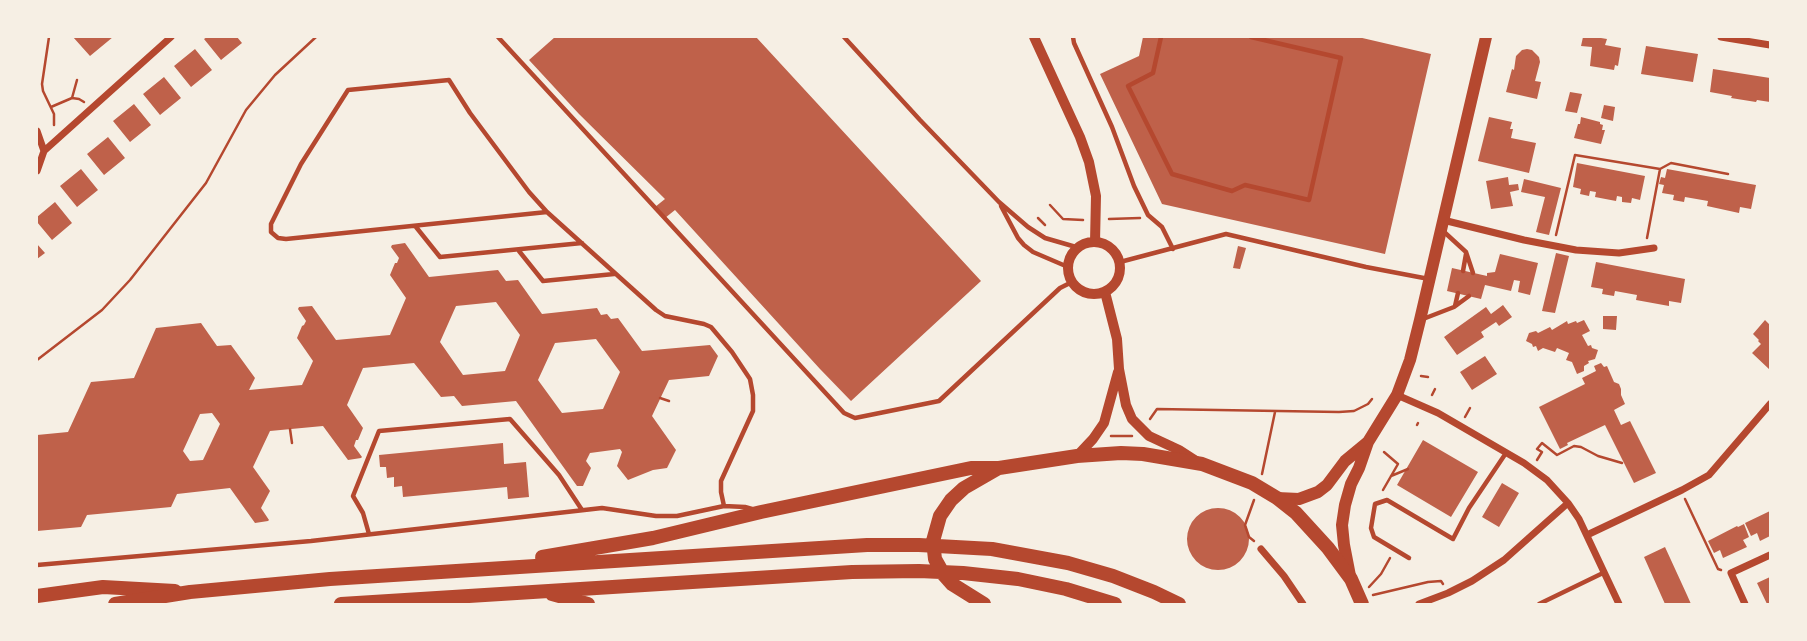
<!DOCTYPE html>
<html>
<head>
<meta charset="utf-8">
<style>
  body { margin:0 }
  #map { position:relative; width:1807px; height:641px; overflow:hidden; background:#f6efe4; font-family:"Crimson Pro",serif }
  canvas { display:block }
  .frame { position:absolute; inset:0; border:38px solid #f6efe4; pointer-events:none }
</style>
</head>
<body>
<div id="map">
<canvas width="1807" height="641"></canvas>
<div class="frame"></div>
</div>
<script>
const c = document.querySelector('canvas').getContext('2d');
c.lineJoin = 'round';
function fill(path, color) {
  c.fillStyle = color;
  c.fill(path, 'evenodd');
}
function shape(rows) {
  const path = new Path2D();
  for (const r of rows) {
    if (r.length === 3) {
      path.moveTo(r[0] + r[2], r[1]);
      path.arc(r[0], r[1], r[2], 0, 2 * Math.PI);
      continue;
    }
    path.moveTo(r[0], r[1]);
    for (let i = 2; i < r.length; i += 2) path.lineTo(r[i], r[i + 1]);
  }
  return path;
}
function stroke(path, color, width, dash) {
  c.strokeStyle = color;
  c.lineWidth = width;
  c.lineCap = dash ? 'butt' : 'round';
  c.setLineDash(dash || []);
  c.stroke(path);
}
const building = shape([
  [73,37,113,37,90,56],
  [207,37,237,37,242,43,221,60,204,39],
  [555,37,756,37,981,281,851,401,820,369,675,210,665,218,655,207,665,199,579,114,529,60],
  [1143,37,1358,37,1431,54,1385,254,1162,204,1100,74,1139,56],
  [1583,37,1595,37,1607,39,1605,45,1621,48,1618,66,1615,65,1614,70,1590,66,1592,47,1581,46],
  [1646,46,1698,54,1693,82,1641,74],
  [195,49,212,70,191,87,174,66],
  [1527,49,1532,50,1539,57,1540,62,1535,81,1541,82,1537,99,1506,92,1512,69,1514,70,1516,56,1522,50],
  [1713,69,1770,78,1770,102,1757,100,1756,102,1731,98,1732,96,1710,92],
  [164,77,181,98,160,115,143,94],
  [1570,92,1582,94,1577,113,1565,111],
  [134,104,151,125,130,142,113,121],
  [1604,105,1615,107,1613,121,1601,118],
  [1489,117,1512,122,1510,129,1513,129,1511,138,1536,143,1529,173,1478,161],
  [1581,117,1600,122,1600,124,1603,125,1602,130,1605,130,1601,144,1574,138,1578,124,1580,124],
  [108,137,125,158,104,175,87,154],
  [1577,163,1645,176,1640,200,1632,198,1631,203,1622,202,1622,197,1617,196,1616,201,1595,197,1596,192,1590,191,1589,196,1580,194,1581,189,1573,187],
  [81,169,98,190,77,207,60,186],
  [1667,169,1756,185,1751,209,1740,207,1739,213,1707,206,1708,201,1685,197,1684,202,1673,200,1674,195,1662,193,1664,185,1659,184,1661,177,1665,178],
  [1508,177,1509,185,1518,184,1519,190,1510,192,1513,206,1491,209,1486,181],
  [1524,179,1561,188,1549,235,1536,232,1545,197,1521,192],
  [55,202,72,223,52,240,37,222,37,217],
  [405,243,429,277,498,270,506,281,518,280,542,314,597,308,601,315,607,314,611,319,618,318,642,351,710,345,718,356,709,376,669,380,652,416,676,450,667,468,653,470,628,480,617,466,622,452,620,449,590,453,586,461,591,468,583,486,577,486,516,401,462,406,454,396,441,397,414,363,363,368,347,405,363,428,358,440,356,440,354,446,362,457,361,458,348,460,323,426,270,431,253,467,270,491,261,508,269,520,268,521,255,523,230,488,177,494,171,507,87,515,81,527,37,531,37,435,68,432,91,382,134,378,156,328,201,323,217,346,231,345,255,378,249,390,302,385,313,361,297,338,302,326,304,325,306,321,298,309,299,307,312,306,336,340,390,335,406,298,390,275,395,263,397,263,399,258,391,247,392,245],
  [496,302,520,335,505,371,463,375,440,342,456,306],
  [596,339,620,372,603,409,562,413,538,380,555,343],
  [212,413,220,424,203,460,190,461,183,451,200,414],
  [37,244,45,253,37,259],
  [1238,246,1246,248,1240,269,1233,268],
  [1556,253,1569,256,1555,313,1542,311],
  [1500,254,1538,263,1530,295,1518,292,1520,281,1514,280,1511,291,1485,285,1481,299,1447,291,1452,268,1487,276,1487,273,1495,272],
  [1596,262,1685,279,1681,303,1669,301,1669,306,1636,300,1637,295,1615,291,1614,296,1602,294,1603,289,1591,287],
  [1503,305,1512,317,1499,326,1496,322,1481,332,1484,337,1457,355,1444,337,1486,307,1491,314],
  [1603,316,1617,316,1616,330,1603,329],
  [1584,320,1590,331,1582,335,1588,346,1591,345,1592,348,1598,350,1595,359,1588,361,1589,363,1584,366,1584,371,1577,374,1572,362,1566,360,1569,353,1557,348,1555,352,1543,348,1538,351,1536,346,1533,347,1532,344,1526,341,1529,333,1536,331,1538,333,1550,327,1552,330,1567,321,1568,324,1576,321,1577,323],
  [1765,320,1770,325,1770,370,1752,353,1761,344,1758,341,1759,340,1753,334],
  [1485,356,1497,374,1472,390,1460,372],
  [1601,363,1604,367,1607,366,1614,382,1619,384,1621,389,1621,395,1625,404,1614,410,1621,425,1630,421,1656,473,1634,483,1605,425,1567,443,1568,445,1560,449,1539,407,1585,384,1582,378,1596,371,1594,366],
  [1423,440,1478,472,1451,517,1397,485],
  [503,443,504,464,526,462,529,497,508,499,507,487,403,497,402,486,394,487,394,477,387,478,386,467,380,467,379,455],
  [1502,483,1519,493,1499,527,1482,517],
  [1218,539,31],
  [1770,511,1770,536,1760,541,1757,533,1751,536,1745,523],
  [1744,524,1749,537,1743,540,1747,547,1723,558,1720,550,1714,553,1708,541,1737,526,1738,527],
  [1665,547,1687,595,1691,604,1665,604,1644,557],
  [1770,577,1770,604,1767,604,1757,583]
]);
const path = shape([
  [49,37,42,84,43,91,54,114,54,125],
  [72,98,77,80],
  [51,107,72,98,79,99,84,102],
  [1050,205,1063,219,1083,220],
  [1038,218,1045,225],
  [1109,219,1140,218],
  [1556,235,1575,155,1660,169],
  [1647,238,1660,169,1671,163,1728,174],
  [37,360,102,310,130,280,206,183,246,110,275,75,316,37],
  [1421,376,1428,377],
  [1432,395,1435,389],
  [660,398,669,401],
  [1465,417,1470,408],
  [1150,419,1157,409,1339,412,1354,411,1368,404,1372,399],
  [1417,425,1418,423],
  [290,429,292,443],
  [1111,436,1132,436],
  [1537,460,1542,452,1537,449,1542,443,1557,455,1574,446,1581,447,1598,456,1622,463],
  [1262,474,1275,412],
  [1391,476,1408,469],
  [1383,490,1398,464,1384,452],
  [1685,499,1718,569,1721,570],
  [1254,500,1245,525,1249,537,1254,541],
  [1369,587,1381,574,1390,558],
  [1373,595,1428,582,1441,581,1443,584]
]);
const service = shape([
  [498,37,844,413,855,418,939,401,1060,288,1072,282],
  [844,37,920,120,999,202,1028,227,1045,238,1076,247],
  [1073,37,1074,43,1112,127,1134,186,1148,215,1162,227,1173,249],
  [1161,37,1153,73,1128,86,1172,174,1232,191,1245,185,1309,200,1341,58,1251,37],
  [1001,206,1018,238,1024,245,1033,252,1068,267],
  [547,212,286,239,278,238,271,232,271,224,301,164,348,90,449,80,470,113,529,192,547,212,656,310,665,316,704,324,711,327,732,352,750,379,753,395,753,411,721,481,721,492,724,506],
  [416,227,440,257,582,243],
  [1442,230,1466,252,1473,273],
  [519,251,543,281,614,274],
  [1120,262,1226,234,1366,267,1429,279],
  [1463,271,1466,254],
  [1455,306,1458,293],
  [1423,319,1454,307,1469,296],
  [369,534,363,513,353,496,379,431,510,419,559,475,582,510],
  [1409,558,1374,537,1371,528,1375,504,1387,500,1453,539,1469,508,1506,453],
  [37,565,311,541,602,508,656,516,677,516,724,506,745,507,752,509],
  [1539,604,1603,573]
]);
const minor = shape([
  [1721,37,1770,45],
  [37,131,44,151],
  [37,171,44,151,171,37],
  [1443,220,1524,240,1576,250,1619,253,1654,248],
  [1397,395,1438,413,1524,463,1547,480,1568,503,1579,519,1619,604],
  [1587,535,1682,490,1709,475,1770,404],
  [1261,549,1284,576,1303,604],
  [1419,604,1448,593,1472,581,1504,560,1568,503],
  [1745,604,1731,573,1770,555]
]);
const tertiary = shape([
  [1034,37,1080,137,1089,162,1096,196,1095,242],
  [1094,268,26],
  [1105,292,1117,339,1119,369,1126,405,1132,419,1149,436,1179,450,1196,461],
  [1077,456,1093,439,1104,423,1118,372]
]);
const secondary = shape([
  [1277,498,1299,499,1318,492,1327,485,1345,461,1368,442,1397,395,1410,360,1420,320,1486,37],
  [1350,576,1344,545,1342,525,1345,505,1351,484,1359,468,1368,442]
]);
const primary = shape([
  [37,596,103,587,175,591]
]);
const trunk = shape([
  [542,557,653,538,761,512,971,468,999,468,1077,456,1121,453,1143,454,1202,464,1252,483,1277,498,1296,513,1328,548,1351,579,1362,604],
  [552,594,588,604],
  [115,604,190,592,330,579,867,545,919,545,992,549,1068,563,1113,576,1154,592,1179,604],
  [341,604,852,572,919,571,963,573,1018,579,1066,589,1115,604],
  [984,604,952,584,944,575,935,559,933,541,940,516,951,500,964,488,997,469]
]);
fill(building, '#bf614a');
stroke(path, '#b5482f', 2.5);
stroke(service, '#b5482f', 4.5);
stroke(minor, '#b5482f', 7);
stroke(tertiary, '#b5482f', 10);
stroke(secondary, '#b5482f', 12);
stroke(primary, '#b5482f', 14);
stroke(trunk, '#b5482f', 14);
</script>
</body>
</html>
